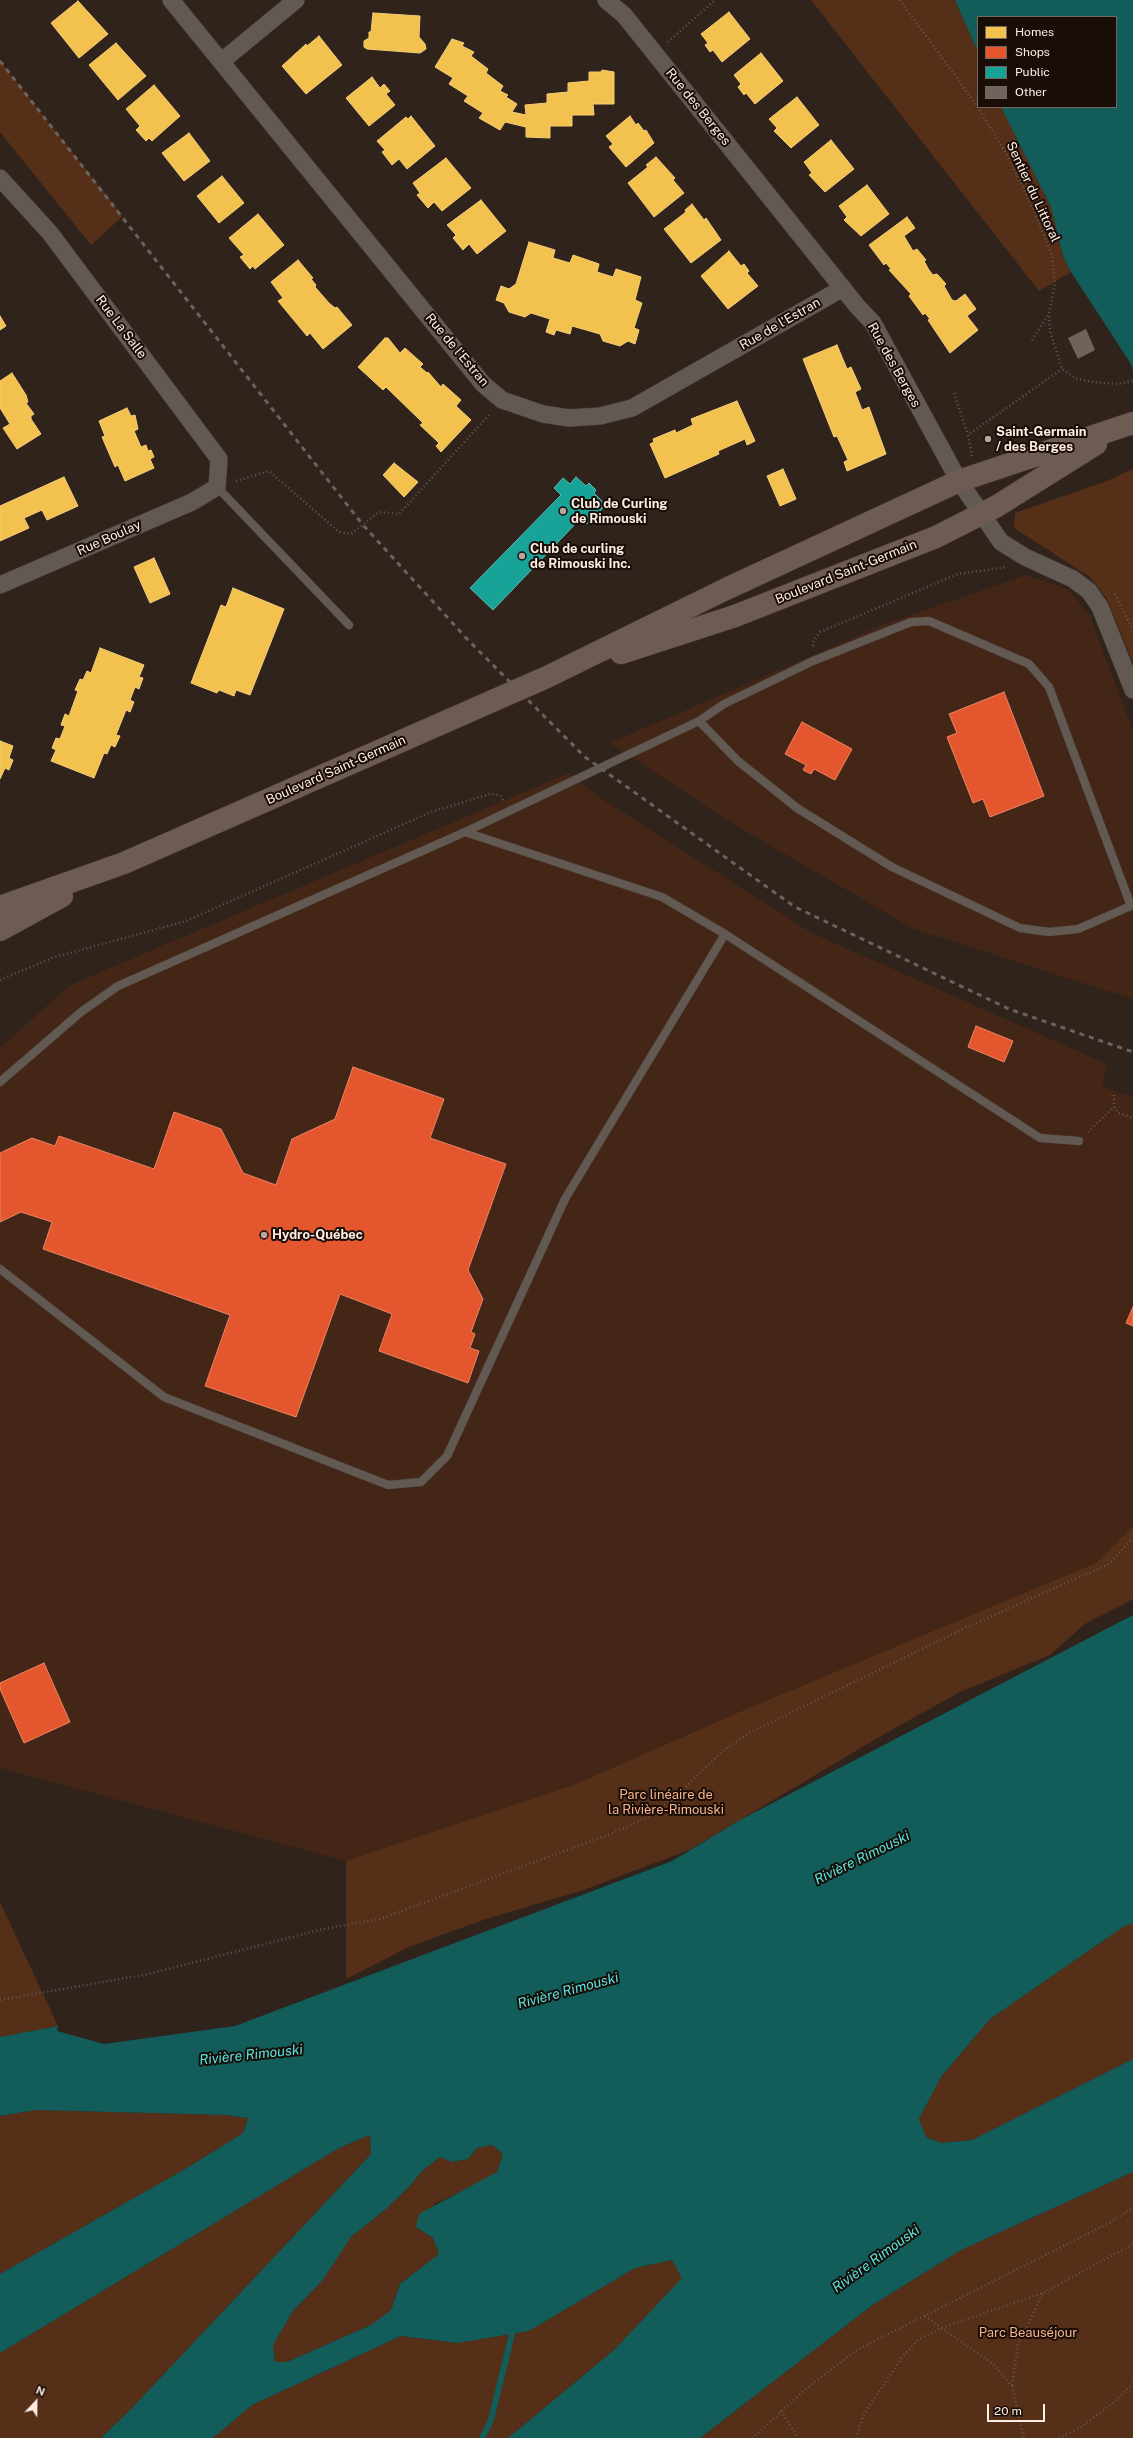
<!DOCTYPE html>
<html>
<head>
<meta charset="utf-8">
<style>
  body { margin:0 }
  #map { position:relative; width:1133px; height:2438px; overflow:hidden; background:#30231b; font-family:"Public Sans",sans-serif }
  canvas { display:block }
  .legend { position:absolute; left:977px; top:16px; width:140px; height:92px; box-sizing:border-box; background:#180d07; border:1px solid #74675f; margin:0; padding:5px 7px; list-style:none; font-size:12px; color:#ffede4 }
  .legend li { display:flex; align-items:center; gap:8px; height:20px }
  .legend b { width:20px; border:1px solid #74675f }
  .north { position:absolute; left:16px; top:2382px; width:40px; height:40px; -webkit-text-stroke:3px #180d07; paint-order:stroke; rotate:22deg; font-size:11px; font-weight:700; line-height:16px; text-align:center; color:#ffede4 }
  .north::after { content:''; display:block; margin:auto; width:14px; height:18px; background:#ffede4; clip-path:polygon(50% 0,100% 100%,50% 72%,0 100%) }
  .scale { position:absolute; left:987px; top:2404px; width:58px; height:18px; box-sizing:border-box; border:2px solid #ffede4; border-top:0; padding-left:5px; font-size:12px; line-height:14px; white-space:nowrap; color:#ffede4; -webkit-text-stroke:3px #180d07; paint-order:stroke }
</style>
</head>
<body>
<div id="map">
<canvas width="1133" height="2438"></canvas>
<ul class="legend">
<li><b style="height:11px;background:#f2c14e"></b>Homes</li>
<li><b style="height:11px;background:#e4572e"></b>Shops</li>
<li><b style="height:11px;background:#17a398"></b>Public</li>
<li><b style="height:11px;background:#6f635c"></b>Other</li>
</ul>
<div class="north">N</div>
<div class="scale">20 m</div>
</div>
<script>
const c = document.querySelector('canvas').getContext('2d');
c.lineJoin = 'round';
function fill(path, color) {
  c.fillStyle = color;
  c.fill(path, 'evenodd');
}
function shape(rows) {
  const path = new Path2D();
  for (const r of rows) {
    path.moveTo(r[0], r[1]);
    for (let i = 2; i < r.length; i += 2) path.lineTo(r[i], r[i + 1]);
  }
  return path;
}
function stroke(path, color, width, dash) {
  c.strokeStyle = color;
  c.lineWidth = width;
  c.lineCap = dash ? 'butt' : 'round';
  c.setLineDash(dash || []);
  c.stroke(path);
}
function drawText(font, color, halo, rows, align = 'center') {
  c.font = font + ' "Public Sans",sans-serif';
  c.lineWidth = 4;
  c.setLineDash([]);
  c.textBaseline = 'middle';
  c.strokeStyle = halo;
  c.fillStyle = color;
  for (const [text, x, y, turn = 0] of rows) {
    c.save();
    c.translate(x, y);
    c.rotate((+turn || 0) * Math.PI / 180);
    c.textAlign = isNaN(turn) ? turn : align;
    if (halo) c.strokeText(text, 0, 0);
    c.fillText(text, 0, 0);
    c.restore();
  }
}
const built = shape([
  [1026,575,1069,590,1090,616,1133,731,1133,999,914,929,740,828,610,743,885,624],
  [569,773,602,799,812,933,1107,1064,1102,1087,1133,1097,1133,1526,1096,1563,737,1713,576,1784,346,1861,0,1768,0,1048,70,985]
]);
const green = shape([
  [811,0,955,0,978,52,978,107,1001,107,1051,207,1063,256,1071,272,1039,291],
  [0,61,123,216,91,245,0,132],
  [1133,469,1133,664,1107,599,1090,577,1014,528,1015,513,1107,481],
  [1133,1526,1133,1599,1085,1624,1050,1655,962,1691,886,1733,691,1849,584,1890,489,1918,411,1946,346,1979,346,1861,576,1784,737,1713,1096,1563],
  [0,1902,58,2026,0,2037],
  [1133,1923,1133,2059,972,2140,941,2143,926,2137,919,2119,941,2077,990,2019,1123,1927],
  [36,2110,225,2115,248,2118,243,2133,185,2169,0,2274,0,2116],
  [370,2135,371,2154,131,2409,101,2438,0,2438,0,2353,339,2148],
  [492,2145,503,2154,497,2172,465,2190,436,2203,416,2227,433,2238,439,2254,400,2284,391,2310,371,2325,287,2362,275,2362,273,2345,293,2311,322,2281,351,2237,386,2209,409,2187,422,2171,440,2157,452,2162,468,2159,477,2148],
  [1133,2172,1133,2438,700,2438,874,2304,961,2250],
  [672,2260,683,2278,614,2350,508,2438,213,2438,252,2405,401,2336,458,2343,529,2331,635,2268]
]);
const water = shape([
  [955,0,1133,0,1133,371,1131,364,1071,272,1063,256,1051,207,1001,107,1116,107,1116,17,978,17,978,52],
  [1133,1615,1133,1923,1123,1927,990,2019,941,2077,919,2119,926,2137,941,2143,972,2140,1133,2059,1133,2172,961,2250,874,2304,700,2438,508,2438,614,2350,682,2278,672,2260,635,2268,529,2331,458,2343,401,2336,252,2405,213,2438,101,2438,131,2409,371,2154,370,2135,339,2148,0,2353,0,2274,185,2169,243,2133,248,2118,225,2115,36,2110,0,2116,0,2037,58,2026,57,2031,104,2044,235,2026,672,1861,740,1820],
  [492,2145,503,2154,497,2172,419,2214,416,2227,433,2238,439,2254,400,2284,391,2310,371,2325,287,2362,275,2362,273,2345,293,2311,322,2281,351,2237,386,2209,409,2187,422,2171,440,2157,452,2162,468,2159,477,2148]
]);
const homes = shape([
  [78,1,108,34,79,58,51,23,78,1],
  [729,12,750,39,722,62,713,50,710,52,705,45,708,43,701,34,729,12],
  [373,13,420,16,419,37,425,44,426,49,420,53,367,49,364,47,364,41,369,38,369,32,371,32,373,13],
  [319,36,342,65,306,94,282,66,306,44,307,46,319,36],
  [452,39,464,43,462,46,474,52,471,56,488,69,486,73,503,86,500,91,508,95,506,97,517,104,512,112,526,115,525,105,547,103,547,94,568,92,568,83,589,81,589,72,601,72,602,70,614,72,614,104,593,104,594,115,572,115,572,126,550,126,550,138,526,137,526,127,505,122,500,130,479,118,483,113,464,101,468,96,449,84,453,78,435,67,452,39],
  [116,43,146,76,118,100,89,65,116,43],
  [761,53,783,81,755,104,746,93,744,95,738,87,741,84,734,75,761,53],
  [372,77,380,88,384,84,390,91,386,94,395,105,369,126,346,98,372,77],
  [154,85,180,116,152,141,149,138,146,141,136,130,140,126,126,109,154,85],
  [797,97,819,125,791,148,774,131,777,128,769,119,797,97],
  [411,116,435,146,407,169,399,159,392,165,382,152,385,150,377,141,406,117,408,119,411,116],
  [630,116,636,125,638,123,644,131,646,130,654,143,626,167,609,147,613,144,606,136,630,116],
  [189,133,210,161,184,181,162,153,189,133],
  [831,140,854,169,825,192,809,175,812,173,804,162,831,140],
  [656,157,675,178,673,180,684,193,654,217,628,183,648,167,646,165,656,157],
  [446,158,471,188,442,211,434,202,428,208,417,195,420,193,413,183,446,158],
  [222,176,244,203,219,223,197,196,222,176],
  [867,185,889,214,861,236,844,220,847,217,839,206,867,185],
  [481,200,506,231,477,254,469,244,463,250,453,238,456,235,447,225,481,200],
  [692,204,704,220,706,218,721,240,691,263,664,229,686,212,685,210,692,204],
  [258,214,284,245,255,269,253,266,250,269,240,257,244,255,229,238,258,214],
  [907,217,915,228,904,236,913,251,917,249,926,260,924,261,929,270,933,275,937,274,946,284,944,286,952,300,956,301,965,294,976,309,967,316,978,330,950,353,928,320,930,319,925,313,923,315,909,296,911,294,889,270,891,269,886,263,884,265,869,245,907,217],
  [529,242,555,250,553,258,570,263,573,255,599,264,597,272,613,277,616,269,641,277,635,300,642,303,634,328,639,330,635,344,628,341,620,346,603,341,600,334,572,326,570,334,556,330,554,335,546,332,550,319,531,313,525,317,509,312,504,303,496,300,501,286,509,289,516,284,529,242],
  [729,251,741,266,744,264,749,271,747,273,758,286,728,309,701,276,729,251],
  [298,260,313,278,311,279,316,285,315,287,329,303,335,308,337,307,352,325,323,349,310,333,307,336,278,301,283,298,271,282,298,260],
  [0,316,6,326,0,330,0,316],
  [385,338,388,338,400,353,405,348,423,364,420,367,427,373,428,372,441,387,443,384,461,400,456,406,471,420,441,452,436,446,439,443,420,425,423,423,386,387,383,390,358,367,385,338],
  [837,345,847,369,851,367,861,389,855,392,862,410,869,407,886,454,847,471,844,462,848,460,837,436,834,437,803,359,837,345],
  [12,373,26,395,28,402,26,403,34,414,31,416,31,419,41,434,17,449,3,428,10,424,0,408,0,381,12,373],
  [737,401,755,441,747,445,745,439,718,451,719,454,665,478,650,444,654,442,653,439,675,430,676,433,693,425,691,419,737,401],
  [127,408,131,416,135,415,138,429,134,431,141,447,146,445,148,451,151,450,154,457,150,459,154,468,125,481,118,465,115,467,102,437,105,436,99,421,127,408],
  [394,463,418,482,404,497,383,475,394,463],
  [783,469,796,499,780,506,767,476,783,469],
  [64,477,78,506,47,520,42,510,24,518,29,528,0,541,0,506,64,477],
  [154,558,170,594,150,603,134,567,154,558],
  [233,588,284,609,250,695,236,690,234,696,219,690,217,693,191,683,221,605,226,607,233,588],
  [100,648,144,665,139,677,143,678,139,689,135,687,130,700,134,702,130,712,126,710,116,735,120,736,115,747,111,745,107,754,104,753,94,778,51,761,56,750,52,748,56,738,60,739,65,726,61,725,65,714,69,716,78,691,75,690,80,679,83,680,87,671,91,673,100,648],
  [0,741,13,746,9,758,13,760,9,770,5,768,0,779,0,741]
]);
const shops = shape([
  [1004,692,1044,796,990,817,983,799,973,803,947,737,957,733,949,714,1004,692],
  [802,722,852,749,835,780,814,769,811,774,803,770,806,765,785,754,802,722],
  [976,1026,1013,1041,1004,1062,968,1047,976,1026],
  [353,1067,444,1099,430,1138,506,1164,468,1270,483,1299,471,1332,475,1334,470,1348,479,1351,468,1383,379,1351,392,1314,340,1294,296,1417,205,1386,230,1315,43,1249,52,1222,21,1212,0,1222,0,1153,32,1138,55,1146,59,1136,154,1169,174,1112,221,1129,243,1173,276,1185,292,1139,335,1119,353,1067],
  [1133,1307,1133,1326,1126,1323,1133,1307],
  [44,1663,70,1722,24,1743,0,1689,0,1683,44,1663]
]);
const public = shape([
  [576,477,586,486,589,483,596,490,594,493,606,505,587,524,581,518,493,610,470,588,561,495,554,488,563,478,570,484,576,477]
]);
const stream = shape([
  [482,2438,491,2420,512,2334]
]);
const building = shape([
  [1086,329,1095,350,1078,359,1068,338]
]);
const path = shape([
  [900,0,977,106,1006,153,1029,200,1052,255,1055,284,1049,314,1050,331,1062,369,1077,379,1093,382,1117,384,1133,381],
  [668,42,715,0],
  [1032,340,1049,314],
  [954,393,968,435],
  [972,456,968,435,1062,369],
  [236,481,269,471,339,532,351,534,379,512,399,514,490,414],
  [1115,594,1133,630],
  [813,646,813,642,820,632,958,574,1007,567],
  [0,980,52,958,186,921,431,812,490,794,500,795,503,800],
  [1114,1095,1114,1107,1118,1113,1133,1118],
  [1088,1132,1114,1107],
  [0,2000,149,1974,323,1929,380,1919,613,1833,648,1817,674,1798,724,1750,751,1732,965,1628,1109,1564,1133,1538],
  [925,2316,993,2364,1012,2386,1024,2438],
  [1012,2385,1018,2345,1043,2293],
  [781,2411,798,2438],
  [752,2438,807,2388,855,2351,1109,2223,1133,2208],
  [856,2438,864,2414,903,2356,918,2340,941,2328,1043,2293,1133,2244],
  [1059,2438,1080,2428,1113,2403,1133,2384]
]);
const lane = shape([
  [217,487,349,625],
  [699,721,738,761,797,808,892,867,1020,928,1049,932,1078,929,1133,905],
  [465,832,662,897,725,934,1040,1138,1079,1141],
  [0,1082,81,1012,118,986,465,832,699,721,724,704,813,661,911,622,929,621,1029,664,1049,687,1131,906],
  [0,1269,164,1397,388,1485,421,1482,447,1456,565,1199,725,934]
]);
const street = shape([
  [171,0,483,384,502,400,543,414,569,418,600,416,632,408,843,288],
  [606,0,624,15,857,306,873,323,959,481,1001,542,1025,557,1073,579,1089,591,1100,607,1133,690],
  [222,61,296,0],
  [0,178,50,233,219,459,217,487,192,502,0,585]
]);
const primary = shape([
  [621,653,735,616,936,537,997,506,1096,444],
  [0,907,124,863,547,677,726,589,959,481,1133,423],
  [0,930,62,896]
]);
const rail = shape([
  [0,61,363,525,468,640,585,757,795,907,1009,1009,1133,1052]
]);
const markers = [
  [988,439,4,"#b7a69e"],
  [563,511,4,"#b7a69e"],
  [522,556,4,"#b7a69e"],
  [264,1235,4,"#b7a69e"]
];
const streetNames = [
  ["Rue des Berges",698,107,51],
  ["Sentier du Littoral",1033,192,65],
  ["Rue de l'Estran",780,324,-30],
  ["Rue La Salle",121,327,53],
  ["Rue de l'Estran",457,350,50],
  ["Rue des Berges",894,365,61],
  ["Rue Boulay",109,538,-24],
  ["Boulevard Saint-Germain",846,572,-22],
  ["Boulevard Saint-Germain",336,770,-24]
];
const poiNames = [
  ["Saint-Germain",996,432],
  ["/ des Berges",996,447],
  ["Club de Curling",571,504],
  ["de Rimouski",571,519],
  ["Club de curling",530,549],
  ["de Rimouski Inc.",530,564],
  ["Hydro-Québec",272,1235]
];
const parkNames = [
  ["Parc linéaire de",666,1795],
  ["la Rivière-Rimouski",666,1810],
  ["Parc Beauséjour",1028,2333]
];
const waterNames = [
  ["Rivière Rimouski",862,1858,-26],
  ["Rivière Rimouski",568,1991,-15],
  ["Rivière Rimouski",251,2055,-6],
  ["Rivière Rimouski",876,2259,-36]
];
fill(built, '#442617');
fill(green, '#562f18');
fill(water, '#125c5a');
fill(homes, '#f2c14e');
stroke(homes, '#f6ce7b', 1);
fill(shops, '#e4572e');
stroke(shops, '#ec8465', 1);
fill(public, '#17a398');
stroke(public, '#5db9af', 1);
stroke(stream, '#125c5a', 6);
fill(building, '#6f635c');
stroke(lane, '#493e38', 9);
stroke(street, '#493e38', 18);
stroke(primary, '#493e38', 23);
stroke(path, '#625852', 2.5, [1, 3]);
stroke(lane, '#635953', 8);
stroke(street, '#635953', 17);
stroke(primary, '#6e5c52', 22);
stroke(rail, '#6c625c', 3, [5, 5]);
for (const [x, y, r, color] of markers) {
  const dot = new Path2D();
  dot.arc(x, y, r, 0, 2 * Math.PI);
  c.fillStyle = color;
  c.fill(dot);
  stroke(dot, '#180d07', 1.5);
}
drawText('13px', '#ffede4', '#180d07', streetNames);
drawText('bold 13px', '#ffede4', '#180d07', poiNames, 'left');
drawText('13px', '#f9b28d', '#180d07', parkNames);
drawText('italic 14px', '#56e6e1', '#180d07', waterNames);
</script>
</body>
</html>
